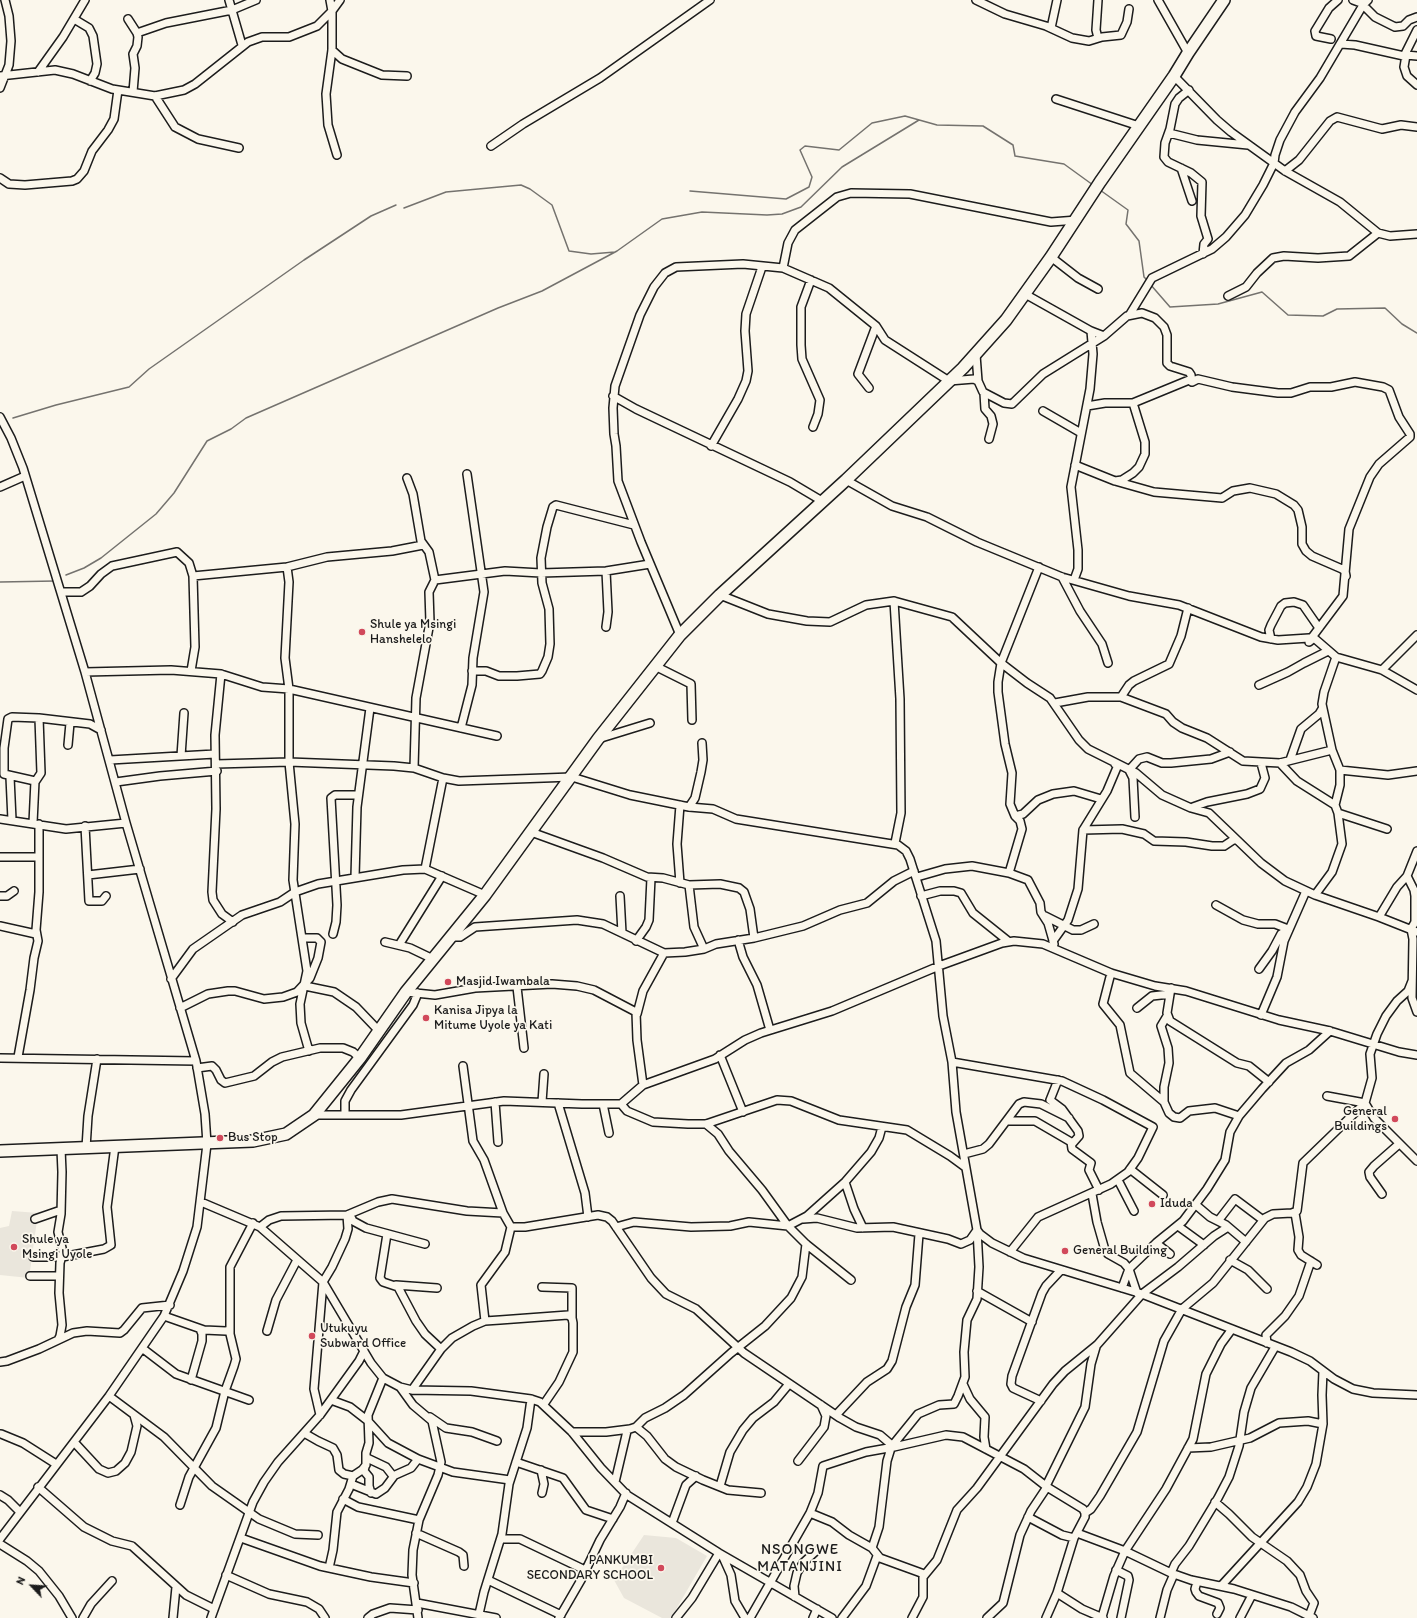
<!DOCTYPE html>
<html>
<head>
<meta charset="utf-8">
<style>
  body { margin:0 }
  #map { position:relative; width:1417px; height:1618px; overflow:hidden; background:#fbf7ec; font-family:Itim,sans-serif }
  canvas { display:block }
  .north { position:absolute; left:12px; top:1566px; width:40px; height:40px; -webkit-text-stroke:3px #fbf7ec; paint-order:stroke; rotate:295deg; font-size:11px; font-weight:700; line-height:16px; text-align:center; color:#1c1c1c }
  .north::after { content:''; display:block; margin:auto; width:14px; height:18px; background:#1c1c1c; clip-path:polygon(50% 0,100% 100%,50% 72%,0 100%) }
</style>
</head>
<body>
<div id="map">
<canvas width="1417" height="1618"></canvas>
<div class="north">N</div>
</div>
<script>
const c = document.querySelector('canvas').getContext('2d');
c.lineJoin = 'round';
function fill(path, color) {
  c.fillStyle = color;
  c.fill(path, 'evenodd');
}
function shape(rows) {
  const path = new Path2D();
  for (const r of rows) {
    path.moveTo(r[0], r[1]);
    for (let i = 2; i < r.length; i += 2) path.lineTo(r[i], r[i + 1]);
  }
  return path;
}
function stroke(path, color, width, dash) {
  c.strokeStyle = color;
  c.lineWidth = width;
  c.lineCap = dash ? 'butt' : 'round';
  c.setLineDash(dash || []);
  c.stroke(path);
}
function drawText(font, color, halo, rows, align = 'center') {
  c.font = font + ' Itim,sans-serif';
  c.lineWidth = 3.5;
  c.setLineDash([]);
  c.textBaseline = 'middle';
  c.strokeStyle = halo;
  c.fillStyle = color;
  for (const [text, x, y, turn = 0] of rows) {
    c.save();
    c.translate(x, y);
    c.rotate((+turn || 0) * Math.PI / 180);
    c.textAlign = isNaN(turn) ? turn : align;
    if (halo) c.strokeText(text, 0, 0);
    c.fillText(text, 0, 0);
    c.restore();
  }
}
const built = shape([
  [12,1211,38,1213,29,1278,0,1275,0,1228,9,1226],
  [644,1535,676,1538,707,1556,671,1618,662,1618,624,1598,614,1580]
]);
const stream = shape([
  [1100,190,1128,210,1126,224,1139,241,1144,277,1148,281],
  [690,191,786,199,809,187,812,177,800,150,805,146,839,150,872,123,905,116,937,125,983,126,1013,145,1015,156,1064,164,1093,185],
  [404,208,446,192,521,185,530,189,552,205,569,251,591,254,615,252],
  [1150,284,1170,307,1218,304,1262,292,1288,315,1323,316,1337,309,1385,308,1402,324,1417,333],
  [13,418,56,405,129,387,149,369,304,260,371,216,396,205],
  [66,575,84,568,101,558,156,514,174,493,207,441,231,429,246,418,498,308,542,291,617,251,662,219,702,212,767,215,782,214,801,207,842,167,919,120],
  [0,582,55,581]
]);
const minor = shape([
  [229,0,242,45],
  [976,0,1005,14,1046,26,1072,38,1089,41,1102,37,1121,35,1127,22,1129,9],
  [1098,0,1096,30,1098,38],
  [1158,0,1188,53],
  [1353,0,1361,3,1375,17,1395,27,1403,26,1409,20,1417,17],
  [74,19,89,28,93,36,97,64,95,73,90,81],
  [128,19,137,33,138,37,137,46,133,54,135,68,133,92],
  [1051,28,1057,0],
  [137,33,166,23,232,10,256,0],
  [1331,39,1316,36,1315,31,1329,8,1338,0],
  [1341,44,1355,45,1404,56,1417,30],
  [332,50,342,59,382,75,407,76],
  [1417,56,1406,55,1404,67,1407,76,1417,85],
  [38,72,63,37,85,0],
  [0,76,55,70,73,74,112,89,155,96,184,90,195,84,248,42,262,37,289,37,317,26,332,11,330,0],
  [1174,76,1217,120,1231,132,1285,171,1340,202,1378,233,1390,236,1417,234],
  [0,88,9,65,11,41,9,16,5,0],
  [1189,90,1179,98,1175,104,1170,129,1165,143,1164,157,1168,162,1191,173,1202,182,1201,216,1208,239,1204,244,1203,254],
  [155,96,175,127,198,139,239,148],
  [1056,99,1139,126],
  [1169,133,1197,140,1248,145],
  [491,146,523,124,600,78,710,0],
  [337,155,328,125,326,94,332,50,332,11,340,0],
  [1181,168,1192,201],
  [1285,171,1299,160,1330,121,1337,117,1382,129,1401,125,1417,127],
  [0,178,9,184,25,185,72,181,77,179,84,171,92,151,108,130,114,119,118,90],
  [1051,257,1078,278,1098,289],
  [783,268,788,243,795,230,837,197,851,193,910,194,1051,222,1077,220],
  [811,280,801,307,801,345,802,359,820,400,818,414,813,427],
  [1025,294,1091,331,1104,336],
  [1228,296,1246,287,1257,273,1273,258,1284,256,1318,258,1349,256,1378,233],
  [1130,314,1152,278,1212,249,1226,237,1245,215,1263,185,1274,163,1275,155,1280,140,1295,112,1320,78,1363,5,1368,0],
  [976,355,978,381,983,392,1004,403,1012,404,1043,374,1104,336,1127,316,1142,313,1155,318,1164,327,1167,335,1167,363,1170,366,1189,372,1191,375,1192,382],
  [869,388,858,374,876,326],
  [984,393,985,409,991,416,993,424,989,439],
  [613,396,636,409,790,482,822,501],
  [1087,406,1105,403,1133,403,1189,380,1192,382,1198,379,1232,387,1278,393,1291,393,1310,387,1331,387,1355,382,1383,387,1389,390,1399,417,1410,434,1410,437,1379,464,1370,477,1349,529,1343,596,1310,640],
  [1043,411,1081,433],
  [0,417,11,438,23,468,85,672,126,823,196,1061,205,1114,207,1144,197,1227,183,1271,164,1316,109,1396,0,1539],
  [711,446,738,399,746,381,748,371,745,331,746,314,762,267],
  [1075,465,1115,481,1154,492,1222,498,1233,491,1250,488,1276,494,1294,505,1298,510,1302,527,1302,544,1306,551,1312,556,1342,569,1345,571,1346,576],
  [407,478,413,494,421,541,429,552,435,580],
  [846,480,892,506,927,517,977,542,1062,577,1129,596,1179,605,1261,637,1278,640,1309,638,1309,642,1314,638,1336,657,1382,670,1417,690],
  [1115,481,1122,480,1133,473,1139,467,1145,454,1145,442,1133,403],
  [0,487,25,476],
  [287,567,289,582,285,658,289,689,289,762,295,824,293,880,307,971,300,1004,301,1023,309,1051],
  [606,571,608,612,606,627],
  [193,576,287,567,327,557,392,551,423,545],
  [1062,577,1080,611,1102,644,1108,663],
  [1074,580,1078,569,1078,550,1071,487,1090,389,1093,354,1091,331],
  [61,592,81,592,90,586,101,574,112,566,177,552,189,563,193,576,195,647,191,671],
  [720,595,768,614,807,621,830,622,866,605,894,601,952,617,1001,663,1027,683,1050,698,1079,740,1088,749,1136,773,1162,795,1191,808,1209,813,1261,863,1285,881,1315,895,1379,917,1417,932],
  [894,601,900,699,901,813,895,843],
  [680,635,641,542,618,481,616,446,614,434,613,408,615,386,640,315,654,287,665,273,676,267,743,264,783,268,829,288,876,326,885,340,949,381,974,379,978,381],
  [1271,639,1269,630,1271,625,1281,606,1285,603,1294,602,1303,605,1319,628],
  [655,666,691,684,692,720],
  [1382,670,1417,635],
  [472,671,486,671,499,676,517,676,540,674,542,671,548,657,550,644,549,609,542,583,541,558,547,527,553,507,556,505,634,525],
  [85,672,171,670,221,674,262,687,289,689,497,736],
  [221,674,215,735,216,809,212,892,213,900,222,914,233,922],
  [1259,685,1288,672,1304,663,1328,651],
  [1121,697,1166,714,1173,722,1182,728,1207,738,1243,761,1280,763,1332,750],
  [1055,703,1088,697,1121,697,1129,685,1134,681,1169,664,1181,636,1188,608],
  [461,728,472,685,473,658,484,592,467,474],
  [598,739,650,723],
  [68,745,70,723],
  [181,756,184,713],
  [110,760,215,754],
  [1290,760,1301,729,1319,714,1322,709],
  [1280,763,1297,781,1335,805],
  [216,764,289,762,394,766,414,768,443,778,459,781,572,777,630,795,689,807,713,809,736,819,898,845,906,851,910,859,936,941,943,1016,952,1062,956,1112,977,1230,980,1234,992,1243,1023,1258,1142,1294,1291,1352,1310,1361,1334,1379,1353,1389,1373,1393,1417,1395],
  [414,768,416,698,430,622,429,592,435,580,505,571,541,573,606,571,650,564],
  [1340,770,1388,775,1417,771],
  [10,777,12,820],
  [35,782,41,773,39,718],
  [116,782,160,776,217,771],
  [680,805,677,844,680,883],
  [689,807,695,798,701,772,703,760,702,743],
  [1193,807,1207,802,1247,794,1260,789,1265,778,1261,763],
  [1338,813,1387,829],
  [1015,816,1023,814,1038,800,1053,794,1074,791,1101,799],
  [1135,817,1133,778,1129,770,1139,759,1147,757,1162,763,1171,763,1211,759,1230,752],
  [0,819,66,829,126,823],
  [33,823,35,781,4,774,4,748,8,719,12,717,39,718,90,724,101,730],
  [85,826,89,901,102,901,106,896],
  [1083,830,1122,829,1144,834,1154,841,1186,842,1212,846,1224,846,1233,840,1237,840],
  [531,832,603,858,647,877,663,878,689,885,720,884,739,888,744,892,750,909,754,938],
  [0,857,39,857],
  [425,869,443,778],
  [1009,873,1022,829,1020,821,1015,816,1010,804,1012,773,1005,744,998,692,998,682,1001,663,1039,567],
  [88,875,140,869],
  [1407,876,1414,890,1415,896,1415,922,1411,929,1413,939,1412,998,1417,1012],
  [355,877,357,807,370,708],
  [917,877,945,869,972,866,1009,873,1028,880,1040,903,1041,912,1048,923,1054,944],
  [689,885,694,927,704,949],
  [1315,895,1332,872,1342,844,1338,813,1335,805,1340,785,1340,770,1332,750,1322,704,1324,692,1336,657],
  [0,896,7,896,14,891],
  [620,896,622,933],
  [921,896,940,891,954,891,961,893,973,913,1008,941],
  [1216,905,1243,920,1258,924,1275,924,1288,929],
  [1045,916,1073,930,1081,930,1094,924],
  [1379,917,1397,887,1407,876,1417,851],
  [0,926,36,934],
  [333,934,336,922,337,905,331,798,335,795,358,795],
  [451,937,460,937,475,927,577,920,603,924,664,953,685,952,704,949,716,944,754,938,803,926,840,910,867,903,894,881,914,871],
  [738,940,743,957,757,985,770,1030],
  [636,941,646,927,649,920,651,878],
  [1053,941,1068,920,1078,889,1083,830,1107,791,1118,765,1115,764],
  [385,942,410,948,433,959],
  [399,945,442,876],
  [1259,969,1272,951,1281,934,1289,929],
  [1111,973,1103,1004,1120,1025,1130,1073,1164,1102,1169,1113,1174,1117,1180,1118,1189,1111,1215,1108,1239,1116],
  [171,979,193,949,242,915,280,902,295,892,318,884,403,870,425,869,485,895],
  [1412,981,1408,991,1397,1001,1386,1016,1377,1034,1370,1054,1372,1078,1365,1103,1374,1118,1417,1161],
  [305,986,334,992,356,1007,379,1031],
  [517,987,524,1048],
  [1171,988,1167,1013,1170,1021,1237,1063,1249,1066,1269,1082],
  [406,992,435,995,475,988,552,984,577,986,594,990,636,1012,637,1040,643,1085],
  [180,1008,208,994,228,991,235,991,264,999,283,997,297,992,310,978,318,958,321,942,317,938,302,938],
  [1137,1008,1152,996,1170,994],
  [637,1014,643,991,664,953],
  [1261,1015,1277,977,1284,941,1306,891],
  [720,1055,743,1112],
  [18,1057,30,990,34,958,38,941,36,930,39,892,39,824],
  [0,1058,196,1061],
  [952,1062,1062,1081,1103,1100,1153,1127,1138,1158,1128,1172,1111,1184,1038,1217,1010,1252],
  [463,1066,473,1141,484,1160,503,1213,511,1227,525,1227,598,1215,607,1217,612,1221,651,1278,666,1294,696,1309,744,1353,840,1418,856,1427,880,1435,894,1447,946,1435,963,1437,1024,1469,1047,1487,1083,1509,1085,1513,1085,1517,1074,1538,1057,1593,1046,1618],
  [197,1068,212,1066,216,1070,221,1080,225,1083,254,1076,272,1062,282,1057,320,1048,343,1048,353,1052,360,1058],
  [1058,1080,1050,1100,1062,1109,1078,1131,1079,1136,1072,1144],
  [1327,1096,1365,1103],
  [495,1102,498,1142],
  [542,1102,544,1074],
  [1164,1102,1164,1087,1169,1063,1168,1048,1161,1026,1167,1016],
  [558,1103,585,1193,588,1217],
  [603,1104,609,1133],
  [621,1104,627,1111,653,1122,688,1124,706,1124,777,1100,791,1101,839,1120,907,1130,950,1156,965,1167],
  [314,1115,401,1115,504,1101,582,1104,621,1104,643,1085,715,1059,745,1040,761,1033,832,1011,939,966,1002,943,1014,941,1043,944,1111,973,1155,986,1186,991,1279,1020,1330,1031,1399,1052,1417,1055],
  [345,1115,345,1101,351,1090,413,1005,418,993],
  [1008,1121,1035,1121,1071,1142,1072,1149,1091,1163,1089,1170,1099,1190],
  [706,1124,718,1134,729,1151,762,1190,788,1226,806,1244,851,1280],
  [86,1148,88,1116,97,1059],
  [964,1154,983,1149,989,1144,1019,1104,1024,1102,1041,1104,1069,1118],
  [1130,1169,1163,1195],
  [1118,1180,1134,1211],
  [845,1182,854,1209,863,1228],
  [1092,1194,1097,1222,1105,1250,1108,1254,1124,1263,1129,1269,1137,1293],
  [1382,1194,1370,1177,1369,1172,1374,1166,1399,1144],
  [201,1202,260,1227,323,1282,371,1363,383,1378,400,1387,412,1390,471,1391,531,1399,540,1402,572,1432,601,1468,627,1495,719,1553,832,1618],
  [1196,1205,1210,1217,1226,1225,1246,1242],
  [1295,1213,1299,1237,1298,1250,1301,1255,1317,1265],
  [350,1215,353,1221,366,1228,425,1244],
  [35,1219,61,1210],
  [803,1219,817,1218,857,1228,893,1227,948,1239,961,1244,970,1240,977,1230],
  [1218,1221,1235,1199,1263,1220],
  [1178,1226,1204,1245],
  [260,1227,269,1220,281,1216,347,1215,378,1202,392,1199,467,1211,503,1213],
  [616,1227,634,1222,691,1227,730,1226,749,1222,788,1226,807,1216,845,1182,871,1152,879,1138,882,1127],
  [387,1234,380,1278,383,1282,398,1287,416,1321,425,1334,441,1349],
  [1156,1243,1170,1254],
  [33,1257,62,1257,104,1249,111,1245,107,1207,115,1146],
  [1230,1260,1248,1270,1267,1289],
  [30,1276,59,1276],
  [396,1285,437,1288],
  [542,1287,572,1288,572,1318],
  [1122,1288,1129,1269,1156,1243,1183,1221,1207,1189,1225,1160,1230,1132,1239,1116,1262,1089,1286,1063,1309,1050,1330,1031],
  [977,1291,1032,1322],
  [164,1316,204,1330,226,1331,230,1330],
  [485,1321,481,1285,505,1252,511,1227],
  [267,1331,276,1300,297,1260],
  [58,1340,60,1336,62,1325,59,1293,60,1263,63,1252,58,1232,61,1214,62,1172,61,1149],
  [1267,1343,1266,1335,1285,1316,1299,1296,1311,1261],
  [142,1348,176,1374,249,1400],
  [0,1362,7,1361,39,1349,73,1333,87,1331,120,1333,124,1330,142,1308,170,1305],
  [191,1380,202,1341,202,1334,200,1329],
  [963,1384,970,1399,985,1417,984,1437,986,1449],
  [400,1387,413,1405,432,1421,441,1462,438,1475,419,1520,413,1550,412,1575,418,1618],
  [412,1390,441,1349,452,1338,473,1326,485,1321,500,1320,568,1315,572,1318,573,1323,573,1352,559,1382,544,1404],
  [109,1396,164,1437,212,1486,259,1519,295,1534,318,1535],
  [331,1400,350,1407,368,1421,388,1443,418,1459,453,1472,510,1480],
  [1041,1401,1013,1388,1011,1384,1012,1376,1042,1293,1046,1286,1061,1270],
  [320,1415,314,1389,323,1282,332,1267,345,1239,348,1229,347,1215],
  [836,1415,867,1382,887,1369,892,1361,906,1307,915,1285,919,1234],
  [430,1417,446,1428,472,1432,497,1441],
  [636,1427,647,1436,665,1459,676,1467,703,1480,728,1490,761,1493],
  [572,1432,606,1432,630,1429,636,1427,645,1418,665,1408,684,1395,731,1353,765,1326,791,1298,802,1277,806,1244],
  [304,1433,318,1441,333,1448,337,1455,339,1470,344,1474,353,1476],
  [1,1434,23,1443,56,1464],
  [74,1442,99,1469,108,1473,116,1471,125,1463,131,1452,137,1426,134,1415],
  [892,1446,918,1414,939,1405,954,1404,958,1396,965,1377,964,1352,967,1320,977,1299,979,1267,977,1230],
  [1188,1448,1211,1447,1250,1438,1279,1423,1308,1421,1323,1424],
  [367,1458,386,1467,393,1476,411,1468,418,1459],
  [798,1461,824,1427,826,1416,821,1405],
  [516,1462,563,1478,586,1510,613,1519],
  [365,1467,364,1471,369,1477,369,1486,371,1493],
  [541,1470,544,1484,542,1493],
  [615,1482,627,1431],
  [351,1484,376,1494,385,1488,394,1476],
  [720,1486,730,1452,743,1430,753,1418,774,1402,789,1384],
  [1046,1486,1085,1407,1091,1364,1096,1347],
  [38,1487,84,1527,112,1541,132,1546,186,1595,214,1609],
  [0,1495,8,1500,20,1512],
  [343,1499,358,1507,419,1520],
  [1215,1502,1229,1514,1252,1537,1287,1561,1300,1575,1306,1591,1314,1603,1309,1616],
  [180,1505,189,1477,216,1428,225,1391,234,1366,236,1359,230,1334,230,1267,253,1223],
  [810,1513,832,1522,849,1535,872,1548,880,1558,924,1574],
  [1085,1513,1091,1509,1100,1496,1137,1432,1164,1341,1182,1309,1213,1283,1265,1218,1273,1214,1292,1213,1297,1211,1303,1163,1365,1103],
  [1028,1517,1062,1535,1074,1538],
  [672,1523,686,1485,696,1476],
  [416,1533,459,1552,463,1555,464,1566],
  [1077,1533,1125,1551,1171,1573,1191,1580,1234,1589,1291,1607,1313,1618],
  [241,1538,320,1566,371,1577,414,1583],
  [501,1539,520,1539,585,1570],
  [0,1544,27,1561,39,1571,59,1596,72,1618],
  [872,1548,879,1527,887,1461,891,1448],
  [722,1555,731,1575,735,1601,745,1618],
  [329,1568,333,1550,337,1512,349,1489,353,1476,362,1470,366,1465,366,1453,369,1443,368,1415,383,1378],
  [1116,1570,1128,1576,1129,1580,1121,1618],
  [1171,1573,1175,1564,1189,1546,1218,1498,1229,1477,1239,1446,1244,1412,1251,1388,1275,1347],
  [226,1575,269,1594,307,1602,319,1609,325,1618],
  [488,1580,561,1615],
  [1197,1582,1195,1589,1196,1592,1199,1596,1218,1603,1220,1608,1217,1614],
  [1221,1586,1298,1502,1307,1487,1316,1464,1323,1424,1322,1395,1323,1371],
  [1057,1593,1082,1609,1103,1618],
  [795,1597,794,1586,797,1573,803,1563,816,1551],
  [417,1603,496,1618],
  [479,1614,484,1592,502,1534,509,1484,527,1428,531,1399],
  [1102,1617,1114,1576,1125,1551,1166,1489,1193,1439,1206,1374,1221,1344,1232,1329],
  [83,1618,91,1604,112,1581],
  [173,1618,176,1587],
  [211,1618,253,1502,264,1482,278,1462,320,1415,359,1361,364,1351],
  [368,1618,373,1614,390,1608,418,1610],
  [559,1618,581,1580,600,1540,620,1507,626,1493],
  [676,1618,692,1598,719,1553],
  [750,1618,810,1513,818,1493,823,1466,866,1452,894,1447],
  [813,1618,817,1609],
  [842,1618,866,1586,877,1556],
  [912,1618,923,1597,923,1577,937,1560,957,1510,977,1488,1053,1384,1065,1371,1097,1345,1142,1294,1178,1267,1214,1236,1228,1227],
  [987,1618,1003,1603,1020,1535,1031,1511,1047,1487],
  [1160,1618,1167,1590,1174,1574],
  [1240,1618,1252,1595]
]);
const highway = shape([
  [0,1151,253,1141,286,1134,314,1115,360,1058,406,992,485,895,598,739,680,635,720,595,846,480,963,368,1006,320,1051,257,1100,182,1174,76,1188,53,1224,0]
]);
const markers = [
  [362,632,4,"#d1495b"],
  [448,982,4,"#d1495b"],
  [426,1018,4,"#d1495b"],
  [1395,1119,4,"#d1495b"],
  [220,1138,4,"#d1495b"],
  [1152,1204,4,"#d1495b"],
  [14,1247,4,"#d1495b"],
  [1065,1251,4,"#d1495b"],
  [312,1336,4,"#d1495b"],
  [661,1568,4,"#d1495b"]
];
const poiNames = [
  ["Shule ya Msingi",370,625],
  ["Hanshelelo",370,640],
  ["Masjid Iwambala",456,982],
  ["Kanisa Jipya la",434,1011],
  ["Mitume Uyole ya Kati",434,1026],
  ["General",1387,1112,"right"],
  ["Buildings",1387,1127,"right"],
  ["Bus Stop",228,1138],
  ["Iduda",1160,1204],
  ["Shule ya",22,1240],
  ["Msingi Uyole",22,1255],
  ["General Building",1073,1251],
  ["Utukuyu",320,1329],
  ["Subward Office",320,1344],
  ["PANKUMBI",653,1561,"right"],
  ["SECONDARY SCHOOL",653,1576,"right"]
];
const quarterNames = [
  ["NSONGWE",800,1550],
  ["MATANJINI",800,1567]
];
fill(built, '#eae6dc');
stroke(stream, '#74726e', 1.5);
stroke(minor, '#1c1c1c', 10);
stroke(highway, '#1c1c1c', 14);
stroke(minor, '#fbf7ec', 7);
stroke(highway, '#fbf7ec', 11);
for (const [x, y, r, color] of markers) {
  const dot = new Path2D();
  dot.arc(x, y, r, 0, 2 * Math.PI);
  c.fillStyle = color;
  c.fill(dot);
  stroke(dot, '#fbf7ec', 1.5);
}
drawText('13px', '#1c1c1c', '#fbf7ec', poiNames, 'left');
c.letterSpacing = '1px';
drawText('15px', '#1c1c1c', '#fbf7ec', quarterNames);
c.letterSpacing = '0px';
</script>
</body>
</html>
